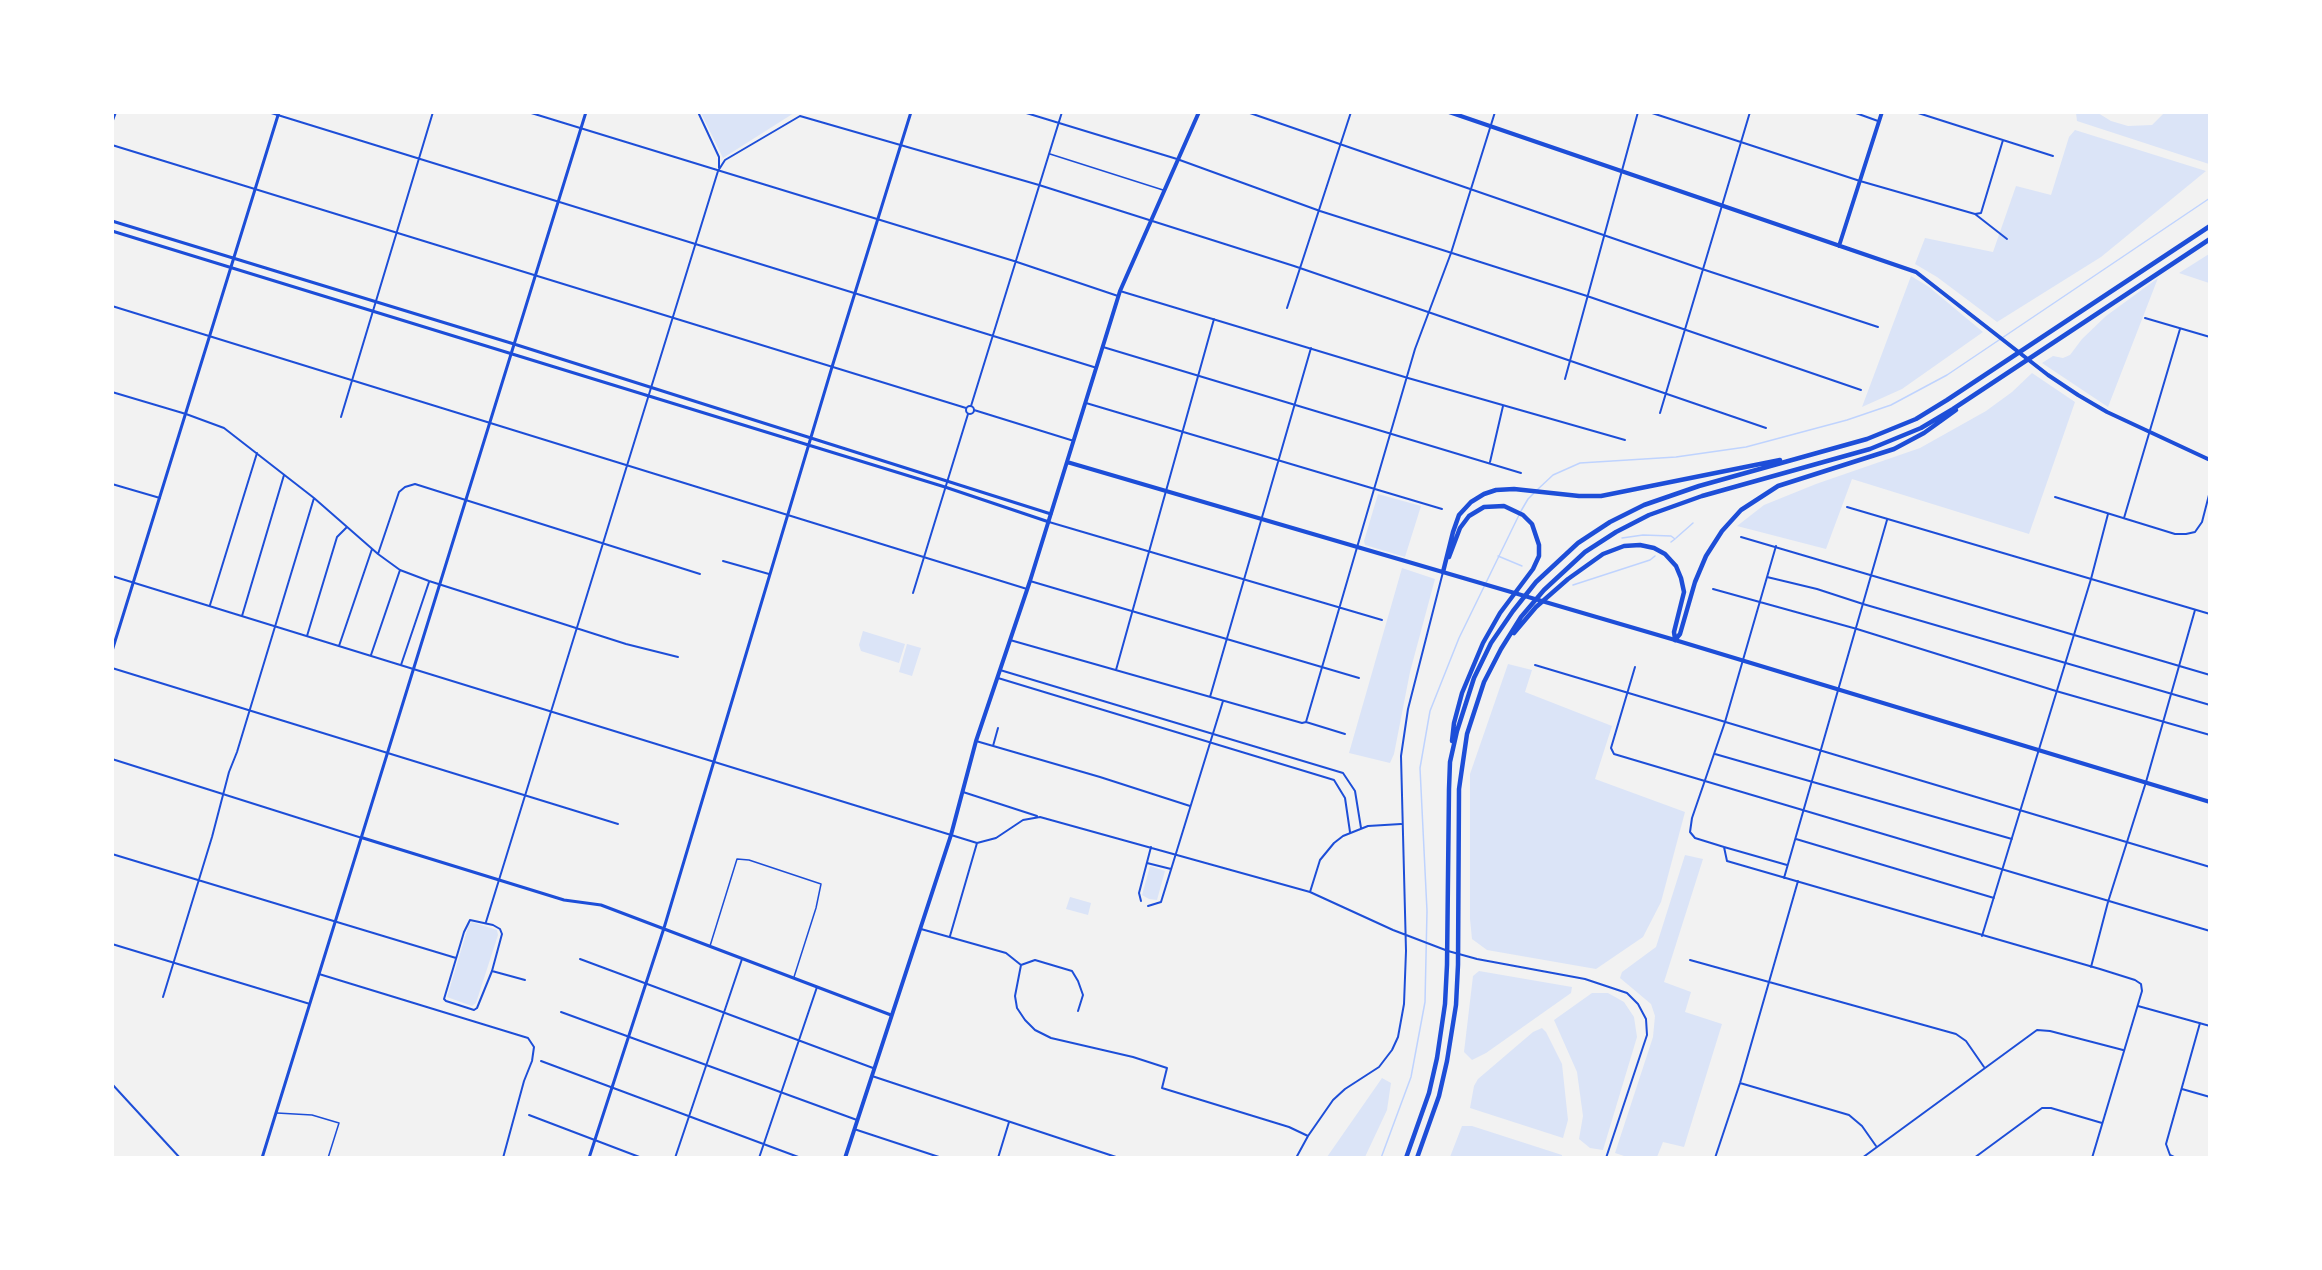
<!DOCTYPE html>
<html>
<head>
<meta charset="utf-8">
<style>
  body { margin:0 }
  #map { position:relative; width:2322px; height:1270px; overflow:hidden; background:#f2f2f2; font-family:Ubuntu,sans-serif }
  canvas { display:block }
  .frame { position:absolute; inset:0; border:114px solid #fff; pointer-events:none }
</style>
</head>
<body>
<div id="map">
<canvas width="2322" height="1270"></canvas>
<div class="frame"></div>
</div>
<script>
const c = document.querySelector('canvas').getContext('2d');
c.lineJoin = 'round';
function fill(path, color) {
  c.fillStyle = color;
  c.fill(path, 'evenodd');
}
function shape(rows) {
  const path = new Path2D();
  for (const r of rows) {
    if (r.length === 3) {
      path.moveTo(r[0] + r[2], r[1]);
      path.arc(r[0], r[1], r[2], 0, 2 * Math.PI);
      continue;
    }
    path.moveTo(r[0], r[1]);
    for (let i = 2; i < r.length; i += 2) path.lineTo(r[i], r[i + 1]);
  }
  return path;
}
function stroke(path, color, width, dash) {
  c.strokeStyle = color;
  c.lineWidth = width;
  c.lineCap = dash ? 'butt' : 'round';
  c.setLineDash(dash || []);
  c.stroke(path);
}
const green = shape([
  [794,113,723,158,701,113,794,112],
  [2076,113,2098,113,2111,121,2128,126,2152,125,2164,113,2209,113,2209,164,2077,121],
  [2075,130,2206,171,2101,257,1997,322,1937,277,1915,264,1925,238,1993,252,2016,186,2051,195,2069,137],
  [2209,254,2209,283,2179,273],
  [1911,276,1929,287,1983,332,1902,389,1862,407],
  [2158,278,2108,407,2042,363,2053,356,2063,358,2070,355,2082,339,2106,316],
  [2032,373,2075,402,2029,534,1852,479,1826,549,1737,526,1764,505,1816,484,1920,448,1986,411,2012,392],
  [1378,494,1421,506,1405,557,1365,545,1364,541],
  [1402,568,1435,579,1410,672,1394,754,1390,763,1349,753],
  [863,631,905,644,899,663,861,651,859,645],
  [907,644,921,648,912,676,899,672],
  [1508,664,1532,670,1525,692,1612,726,1595,779,1685,812,1661,902,1643,937,1596,969,1487,950,1472,939,1470,919,1470,774],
  [1685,855,1703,859,1664,982,1691,992,1685,1012,1722,1024,1684,1147,1663,1142,1657,1157,1627,1157,1615,1153,1653,1037,1655,1016,1651,1004,1620,978,1622,972,1656,947],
  [1150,866,1165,871,1157,900,1149,899,1142,895],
  [1070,897,1091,903,1088,915,1066,909],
  [472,922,497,930,498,935,476,1003,472,1006,447,997,469,924],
  [1479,971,1572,987,1571,993,1486,1053,1472,1060,1464,1052,1473,976],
  [1592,993,1608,993,1624,1002,1634,1017,1637,1037,1603,1150,1590,1148,1579,1139,1583,1116,1577,1072,1554,1020],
  [1542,1028,1546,1032,1562,1064,1568,1120,1563,1138,1470,1108,1474,1086,1478,1079,1533,1032],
  [1382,1078,1391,1083,1387,1110,1365,1157,1327,1157],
  [1462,1126,1472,1126,1562,1155,1562,1157,1450,1157]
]);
const stream = shape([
  [1537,490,1553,475,1580,463,1676,457,1746,447,1847,420,1891,405,1947,375,2210,198],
  [1521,511,1528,499,1534,493],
  [1622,538,1643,535,1671,536,1675,539,1671,542],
  [1676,538,1693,523],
  [1498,556,1522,566],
  [1573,585,1650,560,1655,556],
  [1381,1158,1411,1077,1425,1002,1427,911,1420,768,1430,711,1459,638,1519,515]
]);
const service = shape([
  [1050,154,1163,190],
  [710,946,737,859,749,860,821,884,816,908,794,977],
  [277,1113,312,1115,339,1123,328,1158]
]);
const minor = shape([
  [268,112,1097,368],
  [528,112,1014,261,1118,296],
  [698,112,719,157,719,168],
  [1023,112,1177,159,1320,211,1587,296,1861,390],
  [1247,112,1702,269,1878,327],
  [1649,112,1860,181,1975,214,2007,239],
  [1853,112,1878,121],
  [1915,112,2053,156],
  [800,116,1039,185,1294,266,1766,428],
  [112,145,966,408],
  [1975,214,1981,213,2003,140],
  [1120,291,1408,378,1625,440],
  [112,306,1027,589],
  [1287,308,1351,112],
  [2145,318,2210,337],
  [1103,347,1521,473],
  [1565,379,1638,112],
  [112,392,186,414,224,428,314,498,378,554,400,570,429,581,626,644,678,657],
  [1086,403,1442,509],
  [971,406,1062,112],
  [970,410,4],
  [974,410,1074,441],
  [1660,413,1750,112],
  [341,417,433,112],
  [1490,462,1503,406],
  [112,484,160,498],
  [2055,497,2175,534,2186,534,2195,532,2202,522,2210,491],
  [1847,507,2210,614],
  [2124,518,2180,329],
  [1049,522,1382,620],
  [1741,537,2210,675],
  [1776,546,1725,722,1692,818,1690,832,1695,838,1724,847,1727,861,2100,969,2135,980,2141,984,2142,991,2092,1158],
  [378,554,399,492,405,487,415,484,700,574],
  [723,561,769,574],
  [112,576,977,843,996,838,1023,820,1040,817,1310,892,1393,930,1448,951,1477,959,1585,979,1627,993,1638,1004,1646,1019,1647,1035,1606,1158],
  [1767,577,1817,589,1863,604,2210,705],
  [1030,581,1359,678],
  [1713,589,1857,629,2056,691,2210,735],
  [913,593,968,414],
  [210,605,257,453],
  [242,616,284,475],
  [307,636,337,537,347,527],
  [1010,640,1302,723,1306,722,1415,349,1451,253,1495,112],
  [339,646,372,549],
  [371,655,400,570],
  [401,665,429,582],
  [1535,665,2210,867],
  [1635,667,1611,748,1614,754,2210,931],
  [112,668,618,824],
  [1000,670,1343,773,1355,791,1361,828],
  [1116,670,1214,319],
  [998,678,1334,780,1345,798,1350,832],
  [1210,697,1311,348],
  [1306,722,1345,734],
  [976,741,1100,777,1190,806],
  [993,746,998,728],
  [1715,754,2012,839],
  [112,759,362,838],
  [963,792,1037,816],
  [1796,839,1994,898],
  [1724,847,1787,865],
  [112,854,456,958],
  [1147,863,1171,869],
  [1784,878,1887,520],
  [1310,892,1320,860,1334,843,1343,836,1368,826,1401,824],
  [1141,901,1139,893,1151,847],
  [1148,906,1161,902,1223,701],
  [470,920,493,925,500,929,502,934,492,971,477,1008,474,1010,446,1001,444,999,464,932,470,920],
  [486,922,718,171,725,160,800,116],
  [921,929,1006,953,1021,965,1035,960,1072,971,1078,981,1083,995,1078,1011],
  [950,936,977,843],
  [1982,936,2091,579,2108,514],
  [112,944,310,1004],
  [580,959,873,1068],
  [1690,960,1956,1034,1966,1041,1984,1067],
  [1021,965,1015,996,1017,1008,1025,1020,1035,1030,1051,1038,1133,1057,1167,1068,1162,1088,1289,1127,1308,1136],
  [2091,967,2108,902,2146,782,2195,610],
  [492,971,525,980],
  [319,974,528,1038,534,1047,532,1061,524,1081,503,1158],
  [163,997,212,837,229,772,237,752,314,498],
  [2138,1006,2210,1026],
  [561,1012,857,1120],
  [541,1061,801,1158],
  [872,1076,1119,1158],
  [1740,1083,1849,1115,1862,1126,1876,1146],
  [112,1084,180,1158],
  [2182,1089,2210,1097],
  [529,1115,642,1158],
  [854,1129,942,1158],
  [675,1158,742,959],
  [759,1158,817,987],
  [998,1158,1009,1122],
  [1296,1158,1308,1136,1333,1100,1345,1089,1379,1067,1392,1050,1398,1037,1404,1004,1406,951,1401,756,1408,709,1443,572],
  [1715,1158,1740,1083,1798,881],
  [1862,1158,2037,1030,2050,1031,2123,1050],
  [1974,1158,2042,1108,2051,1108,2102,1123],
  [2176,1158,2170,1155,2166,1144,2200,1023]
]);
const tertiary = shape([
  [112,221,514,344,1051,514],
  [112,231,945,487,1049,522],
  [112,651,279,112],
  [363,838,564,900,601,905,891,1015],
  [262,1158,586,112],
  [589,1158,664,928,832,367,911,112]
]);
const secondary = shape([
  [1449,112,1916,272,2048,375,2078,395,2107,412,2210,460],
  [1839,246,1882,112],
  [1067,462,1675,640,2210,802],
  [845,1158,951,835,976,741,1030,581,1120,291,1199,112]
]);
const primary = shape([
  [112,120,115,112]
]);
const motorway = shape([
  [1449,557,1460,528,1469,516,1484,507,1504,506,1523,515,1532,524,1539,545,1539,556,1533,569,1500,613,1483,643,1462,693,1454,723,1452,741],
  [1443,572,1453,532,1459,515,1471,502,1484,494,1496,490,1514,489,1579,496,1601,496,1780,460],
  [1514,633,1536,607,1568,579,1603,554,1624,546,1640,545,1654,548,1665,554,1676,566,1681,578,1684,592,1674,632,1675,639],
  [1675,640,1680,634,1695,582,1706,556,1722,531,1741,510,1778,486,1894,449,1924,433,1956,410],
  [1406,1158,1429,1093,1437,1058,1445,1004,1447,965,1449,789,1450,762,1457,731,1474,678,1491,643,1513,611,1536,582,1578,543,1610,522,1644,505,1699,486,1867,439,1916,419,1947,400,2210,226],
  [1417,1158,1439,1096,1447,1061,1456,1005,1458,965,1459,789,1467,734,1484,682,1501,649,1521,617,1544,590,1585,552,1616,532,1649,515,1702,496,1870,449,1921,428,1953,409,2210,239]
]);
fill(green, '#dbe4f7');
stroke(stream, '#bfd3fe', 1.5);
stroke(service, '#1d4ed8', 1.5);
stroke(minor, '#1d4ed8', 2);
stroke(tertiary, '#1d4ed8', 3);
stroke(secondary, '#1d4ed8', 4);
stroke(primary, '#1d4ed8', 4);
stroke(motorway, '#1d4ed8', 4.5);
</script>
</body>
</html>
